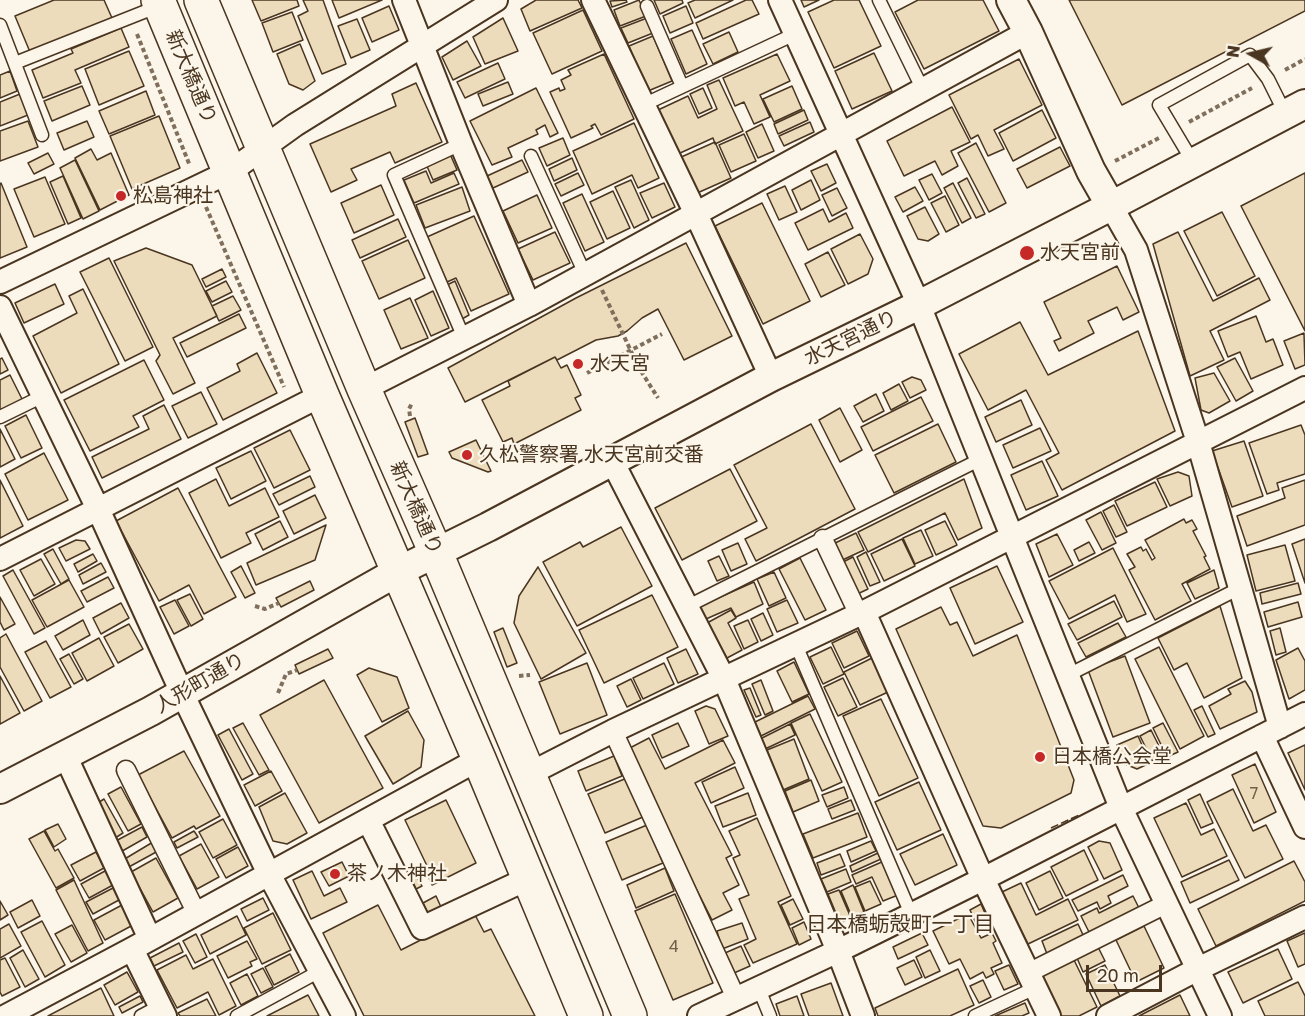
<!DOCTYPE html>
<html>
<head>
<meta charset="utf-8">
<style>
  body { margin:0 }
  #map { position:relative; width:1305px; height:1016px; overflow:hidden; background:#fbf6e9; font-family:"Golos Text",sans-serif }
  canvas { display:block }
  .north { position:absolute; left:1221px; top:24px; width:60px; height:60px; -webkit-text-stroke:4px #fbf6e9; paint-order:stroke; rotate:278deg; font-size:16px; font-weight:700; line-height:24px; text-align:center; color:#4a3520 }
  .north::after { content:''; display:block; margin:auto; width:21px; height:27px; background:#4a3520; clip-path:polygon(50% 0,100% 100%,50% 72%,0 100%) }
  .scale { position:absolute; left:1086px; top:965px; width:76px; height:27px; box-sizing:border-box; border:3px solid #4a3520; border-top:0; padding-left:8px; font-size:18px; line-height:21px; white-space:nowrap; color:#4a3520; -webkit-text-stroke:4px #fbf6e9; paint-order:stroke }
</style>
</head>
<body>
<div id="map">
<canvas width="1305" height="1016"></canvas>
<div class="north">N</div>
<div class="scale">20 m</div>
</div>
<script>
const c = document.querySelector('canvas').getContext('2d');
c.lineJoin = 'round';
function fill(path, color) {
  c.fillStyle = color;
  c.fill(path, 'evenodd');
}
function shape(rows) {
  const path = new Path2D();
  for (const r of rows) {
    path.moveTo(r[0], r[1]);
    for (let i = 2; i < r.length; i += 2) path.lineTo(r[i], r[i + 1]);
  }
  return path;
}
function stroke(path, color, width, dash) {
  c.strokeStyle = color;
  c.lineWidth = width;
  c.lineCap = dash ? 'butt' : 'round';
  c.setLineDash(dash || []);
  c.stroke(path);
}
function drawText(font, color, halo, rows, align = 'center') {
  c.font = font + ' "Golos Text","Noto Sans JP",sans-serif';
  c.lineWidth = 4.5;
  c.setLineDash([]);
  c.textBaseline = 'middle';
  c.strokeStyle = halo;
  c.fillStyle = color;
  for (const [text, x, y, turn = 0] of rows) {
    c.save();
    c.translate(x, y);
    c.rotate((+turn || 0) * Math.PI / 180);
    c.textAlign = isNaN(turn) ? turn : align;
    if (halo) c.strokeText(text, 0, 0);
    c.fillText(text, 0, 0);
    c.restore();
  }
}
const building = shape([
  [54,0,104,0,112,18,30,52,15,16,54,0],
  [252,0,297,0,299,6,261,21,252,0],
  [303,0,323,0,346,64,322,74,298,16,308,11,303,0],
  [332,0,382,0,339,18,332,0],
  [536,0,578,0,582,8,530,31,521,9,536,0],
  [626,0,627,2,612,7,610,1,626,0],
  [639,0,646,16,620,26,614,10,639,0],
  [654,0,682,0,683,3,660,14,654,0],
  [695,0,733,0,695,18,688,3,695,0],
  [746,0,752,0,759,14,703,39,696,23,746,0],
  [801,0,819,0,804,7,801,0],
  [834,0,859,0,881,46,834,68,808,12,834,0],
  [918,0,983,0,999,31,924,69,895,12,918,0],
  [1069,0,1305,0,1305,11,1122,105,1069,0],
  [389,6,399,30,372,42,362,18,389,6],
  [686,6,693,23,670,33,663,16,686,6],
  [583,10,602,51,552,74,533,33,583,10],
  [292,12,303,40,273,52,262,23,292,12],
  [503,18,518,51,485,64,473,37,503,18],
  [647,18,653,33,628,43,621,28,647,18],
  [357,19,370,50,351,58,338,26,357,19],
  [121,28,129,47,75,70,81,83,43,98,32,70,73,53,71,49,121,28],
  [692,30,707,64,686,74,671,39,692,30],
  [729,32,738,52,713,64,703,44,729,32],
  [653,36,672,81,648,91,629,46,653,36],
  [467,41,481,66,453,80,442,57,467,41],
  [300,44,315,81,303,90,289,84,277,54,300,44],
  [129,51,144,86,99,105,85,69,129,51],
  [874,53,892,91,852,109,835,71,874,53],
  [604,54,634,119,601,135,595,124,591,126,593,128,571,138,550,92,559,88,560,91,565,89,561,80,571,75,568,70,604,54],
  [777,54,790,81,760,95,770,117,754,124,744,102,735,106,723,78,777,54],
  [1019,59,1042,105,994,130,1004,149,988,156,978,135,971,139,949,95,1019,59],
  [498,63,505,79,465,98,457,82,498,63],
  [10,71,17,91,0,98,0,75,10,71],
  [719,80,743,131,715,144,713,138,678,154,658,110,688,96,698,118,717,109,707,85,719,80],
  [508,82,513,94,483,106,478,94,508,82],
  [416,83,442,142,395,163,390,152,351,169,357,180,331,192,310,144,396,106,392,94,416,83],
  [82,86,90,105,52,121,44,101,82,86],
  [792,86,802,109,774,122,763,99,792,86],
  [536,88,558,133,550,137,545,125,536,130,538,134,508,148,512,157,492,165,470,121,536,88],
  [703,88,712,108,699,114,690,94,703,88],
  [146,91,155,115,109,134,99,111,146,91],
  [20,94,28,115,0,126,0,102,20,94],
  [952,107,970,142,951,151,958,166,942,175,935,161,904,176,887,141,952,107],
  [804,110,808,120,778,134,774,124,804,110],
  [1042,110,1056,138,1013,161,999,133,1042,110],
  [159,116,180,168,132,189,110,136,159,116],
  [28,121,38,147,0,161,0,131,28,121],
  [87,121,94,137,64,150,57,133,87,121],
  [810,122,814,132,784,146,779,136,810,122],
  [634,123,659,178,638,188,632,175,592,194,573,151,634,123],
  [762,124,774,151,758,158,746,132,762,124],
  [744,134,756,161,731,172,719,145,744,134],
  [563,138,570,155,547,166,539,148,563,138],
  [715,142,731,178,695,194,679,158,715,142],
  [976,143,1006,203,989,212,958,153,976,143],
  [1060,147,1070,166,1027,188,1017,169,1060,147],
  [91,149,97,160,111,153,129,195,100,210,75,158,91,149],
  [48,153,54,164,34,174,28,163,48,153],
  [450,154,457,170,433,180,426,164,450,154],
  [572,158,577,170,554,181,549,169,572,158],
  [75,160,99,211,83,219,60,168,75,160],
  [522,160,528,172,493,188,487,176,522,160],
  [827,164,836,183,821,191,811,171,827,164],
  [426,171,431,183,454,173,459,184,414,203,404,180,426,171],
  [578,173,584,185,561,196,555,184,578,173],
  [1305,173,1305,331,1241,206,1305,173],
  [932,174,942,193,929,200,919,180,932,174],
  [63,176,81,218,68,224,50,182,63,176],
  [45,177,65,224,34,237,14,189,45,177],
  [967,178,985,214,976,218,958,183,967,178],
  [631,180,649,220,634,228,615,187,631,180],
  [811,180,820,200,801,210,792,190,811,180],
  [1,183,27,247,0,258,0,184,1,183],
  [664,183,675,207,652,218,640,193,664,183],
  [953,183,971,218,962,223,944,188,953,183],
  [381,185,394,215,354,233,341,203,381,185],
  [785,186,797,212,779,220,767,194,785,186],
  [462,187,470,211,425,228,416,205,462,187],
  [915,187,923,201,903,212,895,197,915,187],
  [837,188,847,208,832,216,822,195,837,188],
  [613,191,630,228,607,239,590,202,613,191],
  [582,194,604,242,585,251,563,203,582,194],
  [537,195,552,228,518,243,503,211,537,195],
  [945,196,959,225,946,232,931,203,945,196],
  [762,203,810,301,763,324,715,226,762,203],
  [925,207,939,234,928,241,918,239,907,216,925,207],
  [823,209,829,222,846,213,853,228,808,250,795,223,823,209],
  [1222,212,1255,276,1217,296,1184,231,1222,212],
  [474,216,509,294,471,311,456,278,447,282,427,237,474,216],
  [398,219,406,237,360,258,352,240,398,219],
  [555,232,570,263,533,280,518,249,555,232],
  [1178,232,1213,301,1259,278,1270,300,1210,331,1224,360,1190,376,1153,244,1178,232],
  [860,234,873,259,868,274,848,284,831,249,860,234],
  [408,240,425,278,379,299,362,261,408,240],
  [686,243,732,336,684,360,658,309,642,318,627,331,618,336,596,340,557,360,555,357,465,402,448,368,576,298,686,243],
  [146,248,192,265,217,316,173,338,195,383,173,394,156,361,160,355,114,261,146,248],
  [828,252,845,285,821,297,805,264,828,252],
  [109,258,153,347,125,361,80,272,109,258],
  [1117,266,1139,312,1123,320,1117,307,1088,321,1094,333,1059,351,1054,341,1061,338,1044,302,1117,266],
  [222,269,226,277,206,287,202,279,222,269],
  [226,281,232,292,212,302,206,291,226,281],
  [455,281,469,315,462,319,447,285,455,281],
  [55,284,64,304,24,323,15,303,55,284],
  [83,289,119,364,61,393,33,336,77,313,69,296,83,289],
  [433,291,449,328,431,336,415,300,433,291],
  [233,296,241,310,219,321,212,306,233,296],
  [410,298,428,338,401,349,384,310,410,298],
  [239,314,246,328,187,357,180,343,239,314],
  [1256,316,1266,342,1273,339,1283,365,1251,379,1240,352,1228,357,1218,331,1256,316],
  [1020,322,1048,375,1138,331,1175,431,1062,490,1046,460,1059,453,1026,390,988,410,959,354,1020,322],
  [1304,333,1305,365,1295,369,1284,341,1304,333],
  [257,353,277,393,223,420,207,388,240,371,237,364,257,353],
  [555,357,561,368,567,365,581,395,575,398,581,410,514,444,512,438,503,442,482,400,510,386,508,381,555,357],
  [2,358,8,370,0,374,0,359,2,358],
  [1235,358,1253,391,1236,401,1217,367,1235,358],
  [144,360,164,400,133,416,139,427,90,451,64,400,144,360],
  [1214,373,1230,401,1209,413,1201,410,1195,378,1214,373],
  [10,375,23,401,0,412,0,380,10,375],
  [912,377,921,380,926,390,910,398,902,382,912,377],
  [899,384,908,401,891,410,883,393,899,384],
  [201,392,217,424,188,438,172,406,201,392],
  [876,394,884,411,863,422,854,406,876,394],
  [921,397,933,421,873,451,861,427,921,397],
  [1021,400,1032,425,996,442,985,417,1021,400],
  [164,405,181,439,102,478,92,457,149,429,143,416,164,405],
  [840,408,862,450,840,462,819,420,840,408],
  [26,415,42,448,21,458,5,426,26,415],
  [415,418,428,454,418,457,405,422,415,418],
  [811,424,855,509,756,561,745,539,767,528,734,465,811,424],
  [938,424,956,462,894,493,875,455,938,424],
  [1301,425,1305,435,1305,474,1277,483,1279,490,1267,494,1249,443,1301,425],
  [1040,428,1051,451,1013,468,1003,445,1040,428],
  [0,429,15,459,0,467,0,429],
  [290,430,310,470,274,488,254,448,290,430],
  [476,440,491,471,488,472,452,458,449,452,476,440],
  [1244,441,1263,496,1232,507,1212,451,1244,441],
  [251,451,266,481,231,499,216,468,251,451],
  [44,453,68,500,28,520,5,474,44,453],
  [1042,461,1058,496,1026,510,1011,475,1042,461],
  [730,469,757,521,682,560,655,508,730,469],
  [1178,472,1189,476,1192,496,1170,506,1157,479,1178,472],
  [310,476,315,487,279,505,273,494,310,476],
  [216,479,229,506,265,488,279,517,246,533,251,543,221,558,189,493,216,479],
  [964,479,982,528,958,540,945,513,868,552,858,532,964,479],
  [0,480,23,526,0,538,0,480],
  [1305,480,1305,525,1247,546,1237,516,1285,498,1282,488,1305,480],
  [1155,482,1167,507,1127,526,1115,501,1155,482],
  [178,488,236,597,204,614,189,585,159,601,116,521,178,488],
  [315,495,326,518,294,534,283,511,315,495],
  [1114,505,1127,532,1116,537,1103,511,1114,505],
  [1101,512,1116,543,1102,550,1086,520,1101,512],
  [1184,519,1186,523,1192,520,1197,529,1193,531,1206,556,1204,557,1210,569,1182,584,1191,601,1155,620,1129,570,1135,567,1127,554,1141,547,1143,551,1146,549,1152,560,1155,558,1145,540,1184,519],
  [280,521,288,537,263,550,255,534,280,521],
  [945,521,957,545,936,555,925,530,945,521],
  [326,525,315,560,256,585,247,563,326,525],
  [621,527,652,586,577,626,543,562,580,542,583,547,621,527],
  [921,530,933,556,915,564,903,538,921,530],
  [856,533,864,550,836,563,829,546,856,533],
  [1057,534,1073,565,1049,577,1036,544,1057,534],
  [902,539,915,566,884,581,871,554,902,539],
  [1305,539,1305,583,1292,544,1305,539],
  [76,540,85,541,90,549,66,561,59,548,76,540],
  [1089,542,1095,553,1079,561,1074,550,1089,542],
  [738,543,747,564,731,571,722,550,738,543],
  [1285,545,1295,581,1256,591,1247,555,1285,545],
  [1113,548,1146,614,1127,622,1115,595,1069,619,1049,581,1113,548],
  [53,549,69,579,61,584,44,554,53,549],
  [866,552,880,582,870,586,857,557,866,552],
  [93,554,97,561,78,572,74,564,93,554],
  [719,556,729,576,717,581,708,561,719,556],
  [853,557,868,589,851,597,837,565,853,557],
  [800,558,826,610,805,620,779,569,800,558],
  [41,559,55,584,34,596,20,570,41,559],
  [101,563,106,572,83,584,79,575,101,563],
  [241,566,255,593,245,598,231,572,241,566],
  [997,566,1023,622,975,644,950,588,997,566],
  [538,567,586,653,541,679,514,623,519,596,538,567],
  [13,570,45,628,34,634,3,576,13,570],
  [1214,570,1219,588,1195,599,1187,583,1214,570],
  [774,572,786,598,769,606,757,579,774,572],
  [108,577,114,588,87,602,81,591,108,577],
  [69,580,84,607,47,627,32,600,69,580],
  [310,581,314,590,281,607,276,598,310,581],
  [754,582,763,604,736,617,731,608,706,619,700,606,754,582],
  [1298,583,1301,594,1262,604,1260,593,1298,583],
  [190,594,203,619,191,626,177,600,190,594],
  [652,595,678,647,604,683,579,630,652,595],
  [0,597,15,624,4,630,0,622,0,597],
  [175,600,189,626,174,634,160,607,175,600],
  [787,600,798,623,777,632,767,609,787,600],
  [1114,601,1122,617,1077,640,1068,624,1114,601],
  [1298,602,1302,617,1268,627,1264,612,1298,602],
  [121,603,129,618,101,634,93,618,121,603],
  [1220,606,1242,678,1204,698,1187,663,1174,670,1158,638,1220,606],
  [941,607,950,625,957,622,973,656,1017,635,1074,780,1071,793,1001,828,983,826,896,629,941,607],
  [731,610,736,618,728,623,742,650,727,658,707,623,731,610],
  [763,613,773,635,761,641,751,619,763,613],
  [83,620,90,635,63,650,55,636,83,620],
  [748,620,758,642,744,649,734,626,748,620],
  [1118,623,1126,637,1086,657,1078,643,1118,623],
  [129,624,143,649,118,663,104,637,129,624],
  [503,628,517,663,507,667,494,632,503,628],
  [1280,628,1286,652,1276,655,1270,631,1280,628],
  [857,631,869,656,844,668,832,643,857,631],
  [6,634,42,701,24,711,0,667,0,638,6,634],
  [99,638,114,666,87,681,72,653,99,638],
  [46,641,71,687,50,698,25,652,46,641],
  [831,647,844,674,823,684,810,657,831,647],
  [1159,647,1204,736,1180,749,1135,659,1159,647],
  [1298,648,1305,661,1305,690,1289,699,1276,660,1298,648],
  [328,649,333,658,299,674,295,665,328,649],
  [686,649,698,674,678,683,667,658,686,649],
  [69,654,83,679,74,684,60,659,69,654],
  [1125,656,1150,723,1113,737,1088,670,1125,656],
  [872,658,888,692,860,705,844,672,872,658],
  [794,662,809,694,792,702,777,671,794,662],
  [587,663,607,715,560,734,539,682,587,663],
  [664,663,674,684,643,699,633,678,664,663],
  [369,668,397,677,409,708,382,722,357,675,369,668],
  [0,676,20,713,0,724,0,676],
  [843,678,857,707,838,716,824,687,843,678],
  [631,679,641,700,627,707,617,686,631,679],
  [324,680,383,788,319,823,260,715,324,680],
  [761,680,773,711,765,715,752,684,761,680],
  [1245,681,1252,692,1257,712,1220,729,1209,706,1231,694,1228,689,1245,681],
  [750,688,761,715,756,717,744,690,750,688],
  [808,696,815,709,761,736,755,722,808,696],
  [881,699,918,778,879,796,843,716,881,699],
  [706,706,715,709,728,736,709,744,695,711,706,706],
  [1202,706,1215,734,1208,737,1194,710,1202,706],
  [408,711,424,740,421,767,393,784,365,736,408,711],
  [810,714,842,782,822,791,791,723,810,714],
  [243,723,269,770,259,775,233,728,243,723],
  [678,723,689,746,662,758,652,735,678,723],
  [1163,723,1178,752,1167,757,1153,728,1163,723],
  [790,724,795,735,765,749,760,739,790,724],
  [229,729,253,774,242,780,218,735,229,729],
  [1151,730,1165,758,1154,764,1140,736,1151,730],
  [1138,736,1150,763,1137,769,1125,764,1117,745,1138,736],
  [649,738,665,769,723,740,735,763,695,783,732,855,726,858,739,885,723,893,732,910,712,920,626,750,649,738],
  [794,739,809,779,783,790,767,750,794,739],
  [1305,745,1305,790,1288,753,1305,745],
  [184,751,220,816,196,829,194,826,172,838,138,775,184,751],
  [614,756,622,776,586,791,578,771,614,756],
  [1255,764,1276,812,1254,823,1232,775,1255,764],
  [735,767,744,788,711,803,702,782,735,767],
  [271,771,282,791,255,806,244,785,271,771],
  [627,778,643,817,605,833,588,794,627,778],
  [811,780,819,801,793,812,785,791,811,780],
  [919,782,941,830,897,850,875,802,919,782],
  [121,787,141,824,128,831,108,794,121,787],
  [844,787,848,798,827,807,822,795,844,787],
  [1233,789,1253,831,1266,825,1283,859,1245,878,1207,802,1233,789],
  [285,793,307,833,287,844,273,841,259,807,285,793],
  [748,793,756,815,723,827,715,806,748,793],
  [1200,794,1213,823,1201,828,1188,800,1200,794],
  [104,799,123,833,112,840,93,806,104,799],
  [446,800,476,863,432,885,426,871,429,870,405,820,446,800],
  [851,800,855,810,832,819,828,809,851,800],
  [1186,803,1201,835,1214,829,1227,856,1182,877,1154,818,1186,803],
  [858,813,867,837,813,858,803,834,858,813],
  [757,818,791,896,778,902,797,944,753,963,744,945,756,939,739,899,749,895,733,858,740,855,729,831,757,818],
  [223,819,237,845,213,858,199,832,223,819],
  [58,824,66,839,54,847,45,830,58,824],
  [647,825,663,863,622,880,606,842,647,825],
  [142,827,147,837,117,854,112,843,142,827],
  [44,831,55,851,58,849,74,878,56,888,29,839,44,831],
  [194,831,198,837,177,848,174,842,194,831],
  [943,834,957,865,915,885,900,854,943,834],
  [871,841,876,851,851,862,847,851,871,841],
  [1099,841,1110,843,1122,870,1104,879,1088,847,1099,841],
  [153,842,158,851,127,868,123,860,153,842],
  [201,844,219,877,197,889,179,856,201,844],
  [238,847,248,866,226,878,216,859,238,847],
  [1084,850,1098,880,1066,896,1051,867,1084,850],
  [96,852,104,868,80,881,71,865,96,852],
  [878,853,881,859,852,872,850,866,878,853],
  [840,854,845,866,821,875,817,863,840,854],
  [156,858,178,898,153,912,131,872,156,858],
  [1229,860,1239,880,1190,903,1181,882,1229,860],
  [884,861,898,895,883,901,872,877,856,884,852,875,884,861],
  [1294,861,1305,882,1305,901,1216,946,1198,909,1294,861],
  [342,862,349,876,329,886,321,872,342,862],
  [665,868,674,891,636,908,627,885,665,868],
  [846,869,851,882,827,892,821,879,846,869],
  [105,871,113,885,89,898,81,884,105,871],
  [312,871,324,896,340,888,347,902,311,919,293,880,312,871],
  [421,871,423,877,418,879,422,886,416,889,410,876,421,871],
  [1050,871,1063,898,1039,910,1026,883,1050,871],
  [1123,875,1128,886,1108,896,1111,903,1100,909,1097,902,1078,911,1072,900,1123,875],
  [74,880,103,943,88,951,56,890,74,880],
  [870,881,881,904,865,911,855,887,870,881],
  [1021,883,1036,915,1068,899,1078,920,1028,944,1002,892,1021,883],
  [853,885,864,912,852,917,841,891,853,885],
  [113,888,119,900,93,914,86,902,113,888],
  [839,890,851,918,840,923,828,894,839,890],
  [675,894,713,983,673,1000,635,911,675,894],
  [436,896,441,907,428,913,423,903,436,896],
  [1133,896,1140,910,1090,934,1081,916,1097,908,1099,913,1133,896],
  [263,898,269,910,247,921,241,909,263,898],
  [793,899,803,919,790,925,781,905,793,899],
  [32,900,40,916,18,928,10,912,32,900],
  [0,901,8,915,0,920,0,901],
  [981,904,991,927,980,932,970,910,981,904],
  [122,905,133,925,105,940,94,920,122,905],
  [378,905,401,950,474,913,484,932,491,929,535,1016,364,1016,323,933,378,905],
  [273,913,291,950,262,964,244,928,273,913],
  [968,914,981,938,992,933,996,941,993,943,1002,963,991,968,994,974,986,978,983,972,970,979,960,959,949,964,933,931,968,914],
  [237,916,246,935,210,954,201,935,237,916],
  [42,921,65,965,45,977,21,932,42,921],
  [804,922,811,939,799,945,792,928,804,922],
  [742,923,748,939,722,949,717,931,742,923],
  [9,924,21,946,0,958,0,929,9,924],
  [1078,924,1084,937,1047,954,1042,941,1078,924],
  [72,925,87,953,71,962,55,934,72,925],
  [1144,926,1164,968,1136,982,1116,940,1144,926],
  [922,933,928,945,898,959,893,947,922,933],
  [1305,933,1305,964,1298,967,1287,941,1305,933],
  [196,934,207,957,195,963,183,941,196,934],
  [247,941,257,959,250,962,252,966,228,978,217,956,247,941],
  [179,943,183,952,154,966,150,958,179,943],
  [741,946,750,966,734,973,725,953,741,946],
  [1098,947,1105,961,1083,972,1077,958,1098,947],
  [1278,949,1292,979,1243,1003,1228,972,1278,949],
  [23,950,39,979,25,987,10,958,23,950],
  [930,950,940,971,925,978,916,957,930,950],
  [290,954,299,972,274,985,265,967,290,954],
  [186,955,193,969,213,959,236,1006,219,1015,208,992,177,1008,157,970,186,955],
  [5,958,20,987,2,996,0,992,0,960,5,958],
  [1073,958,1097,1007,1079,1016,1060,1016,1039,974,1073,958],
  [914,960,922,977,905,985,897,968,914,960],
  [1009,965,1018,984,1004,990,995,971,1009,965],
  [1105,965,1120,996,1101,1006,1086,974,1105,965],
  [263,968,273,987,261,993,251,974,263,968],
  [958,969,974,1005,950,1016,878,1016,875,1008,958,969],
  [127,972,138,992,115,1005,104,985,127,972],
  [247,974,258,996,241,1005,230,983,247,974],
  [983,980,991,997,979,1003,970,986,983,980],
  [1298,982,1305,996,1305,1016,1265,1016,1258,1001,1298,982],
  [831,983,843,1016,809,1016,801,994,831,983],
  [101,988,114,1016,48,1016,101,988],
  [308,995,319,1016,267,1016,308,995],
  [1180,995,1190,1016,1139,1016,1180,995],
  [140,996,143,1002,122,1013,119,1007,140,996],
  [797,996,804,1016,780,1016,776,1004,797,996],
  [207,999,216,1016,180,1016,178,1013,207,999],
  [1025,1003,1029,1013,1022,1016,995,1016,1025,1003]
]);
const path = shape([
  [137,34,190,166],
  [1285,70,1305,59],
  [1189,122,1252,88],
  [1115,161,1159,138],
  [206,207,284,387],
  [602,290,639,368,658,398],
  [587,373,662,334],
  [410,416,409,409,412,403],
  [255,606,265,609,279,603],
  [519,676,530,675],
  [278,693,286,674,297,670]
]);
const service = shape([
  [879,0,923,90],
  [647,6,682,86],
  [0,25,42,135],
  [15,63,159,6],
  [643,105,795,34],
  [461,144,394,175,464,338],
  [531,156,585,274],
  [1193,162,1159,105,1250,55,1268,79,1285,113],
  [0,417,43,396],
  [686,607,981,459],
  [796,645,911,914],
  [1068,675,1240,588],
  [759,989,770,1016],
  [141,1016,160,1006],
  [237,1016,320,971],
  [975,1016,1035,988]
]);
const pedestrian = shape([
  [823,539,859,615],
  [613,731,736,998],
  [126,770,197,914],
  [1028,973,1166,904]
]);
const minor = shape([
  [404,0,461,144,529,305],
  [593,0,696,214,771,377],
  [780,0,919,305,1121,808,1220,1016],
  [1111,206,1136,250,1198,442,1280,727],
  [0,282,231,171,295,125,496,0],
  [0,307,98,509,182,693,269,874,344,1016],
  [364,389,529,305,1028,32],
  [612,461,724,679,838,951,863,1016],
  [0,559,322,395],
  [864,612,983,879,1049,1016],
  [1262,736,1305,827],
  [65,755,150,939],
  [529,774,613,731,864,612,1305,388],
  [368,820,422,928,527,879],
  [132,949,165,1016],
  [6,1016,132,949,479,759],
  [699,1016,838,951,983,879,1305,714],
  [1108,1016,1198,969,1305,917]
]);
const tertiary = shape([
  [1011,0,1028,32,1091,171,1111,206],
  [0,789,151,711,397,572,488,527,771,377,919,305,1111,206,1305,104]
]);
const primary = shape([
  [158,0,322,395,479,759,586,1016],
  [201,0,364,389,436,553,630,1016]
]);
const fence = shape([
  [1051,828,1079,815]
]);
const markers = [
  [121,196,6,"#c62828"],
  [1027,253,8,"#c62828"],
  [578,364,6,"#c62828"],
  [467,455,6,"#c62828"],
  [1040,757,6,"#c62828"],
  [335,874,6,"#c62828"]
];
const numberNames = [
  ["7",1254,794],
  ["4",674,947]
];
const streetNames = [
  ["新大橋通り",191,77,67],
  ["水天宮通り",851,338,-26],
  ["新大橋通り",416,508,66],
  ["人形町通り",200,683,-30]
];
const poiNames = [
  ["松島神社",133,196],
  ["水天宮前",1040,253],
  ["水天宮",590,364],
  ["久松警察署 水天宮前交番",479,455],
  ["日本橋公会堂",1052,757],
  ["茶ノ木神社",347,874]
];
const neighbourhoodNames = [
  ["日本橋蛎殻町一丁目",900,924]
];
fill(building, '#ecdcbc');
stroke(building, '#4a3520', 1.5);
stroke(service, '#4a3520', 15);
stroke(pedestrian, '#4a3520', 21);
stroke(minor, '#4a3520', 26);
stroke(tertiary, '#4a3520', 32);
stroke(primary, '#4a3520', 36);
stroke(path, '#7f6f5c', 4, [4.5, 3]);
stroke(service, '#fbf6e9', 12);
stroke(pedestrian, '#fbf6e9', 18);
stroke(minor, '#fbf6e9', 22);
stroke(tertiary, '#fbf6e9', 28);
stroke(primary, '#fbf6e9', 33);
stroke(fence, '#4a3520', 1.5, [8, 3]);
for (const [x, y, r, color] of markers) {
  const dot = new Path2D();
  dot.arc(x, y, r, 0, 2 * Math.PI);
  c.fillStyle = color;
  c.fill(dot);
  stroke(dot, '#fbf6e9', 2);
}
drawText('16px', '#725f47', null, numberNames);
drawText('20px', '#4a3520', '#fbf6e9', streetNames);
drawText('20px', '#4a3520', '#fbf6e9', poiNames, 'left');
drawText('21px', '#4a3520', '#fbf6e9', neighbourhoodNames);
</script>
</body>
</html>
